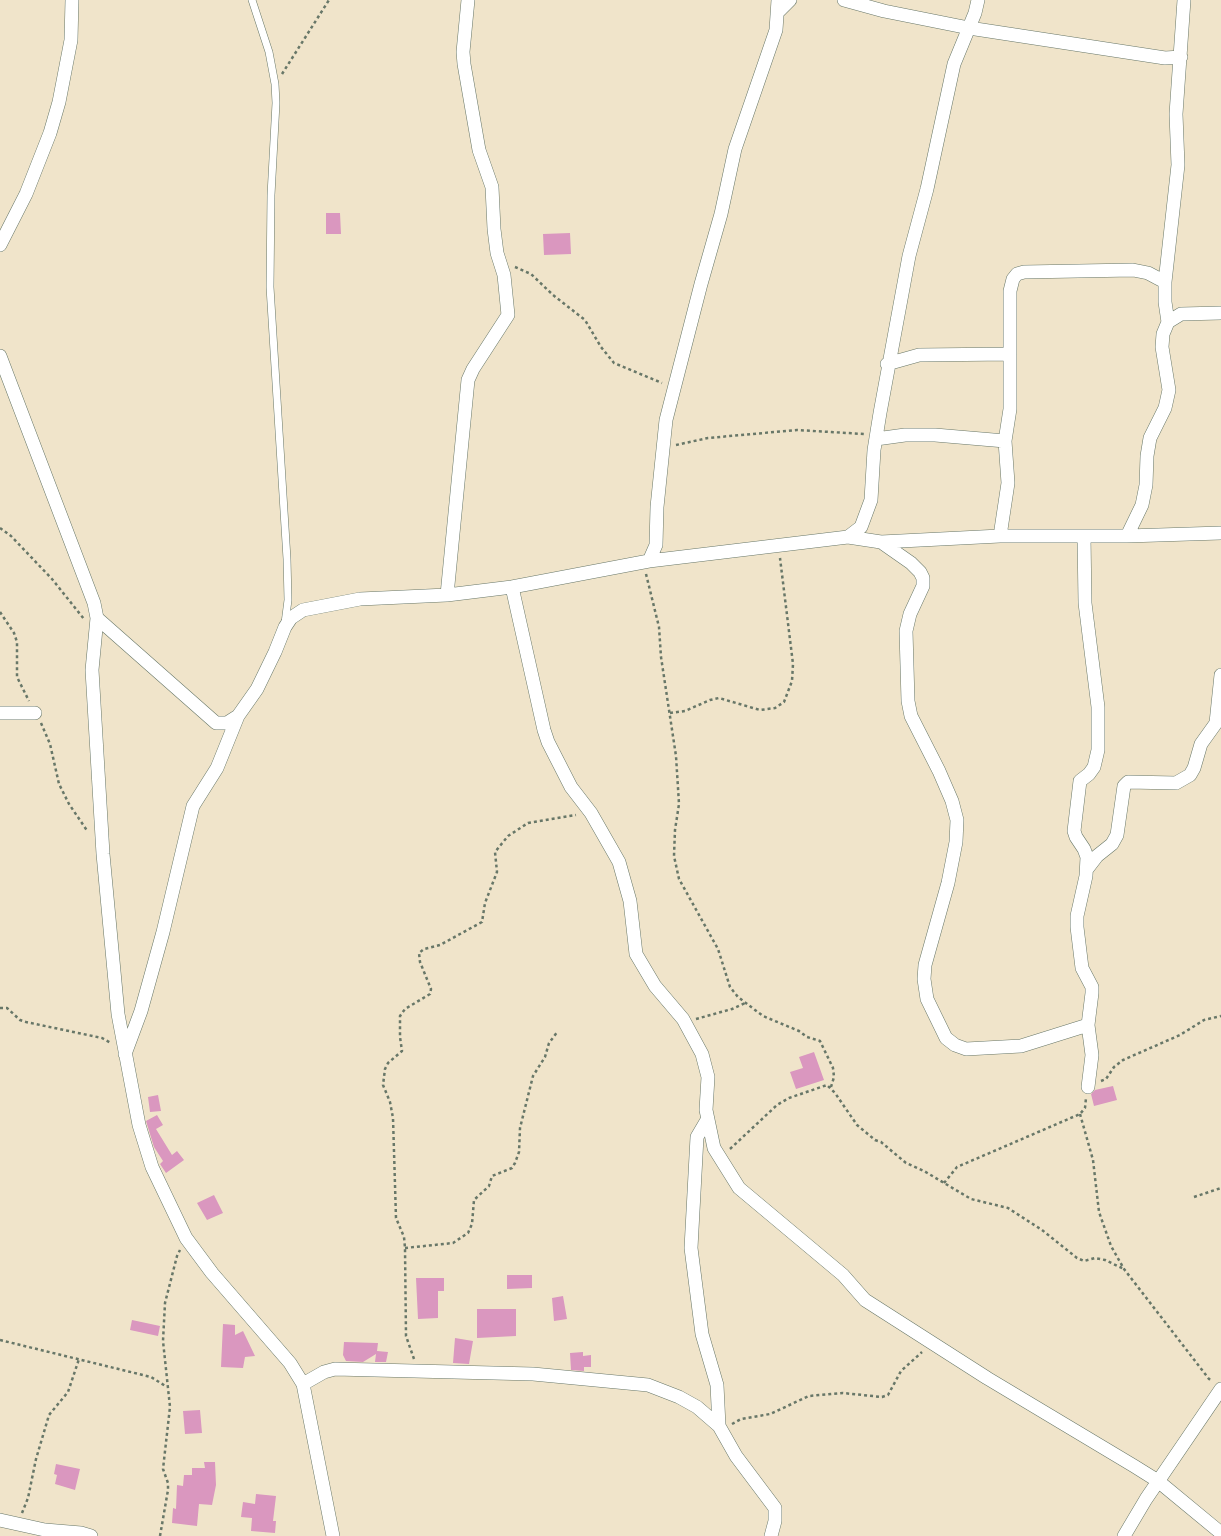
<!DOCTYPE html>
<html>
<head>
<meta charset="utf-8">
<style>
  body { margin:0 }
  canvas { display:block; background:#f0e4ca }
</style>
</head>
<body>
<canvas width="1221" height="1536"></canvas>
<script>
const c = document.querySelector('canvas').getContext('2d');
c.lineJoin = 'round';
function fill(path, color) {
  c.fillStyle = color;
  c.fill(path, 'evenodd');
}
function shape(rows) {
  const path = new Path2D();
  for (const r of rows) {
    path.moveTo(r[0], r[1]);
    for (let i = 2; i < r.length; i += 2) path.lineTo(r[i], r[i + 1]);
  }
  return path;
}
function stroke(path, color, width, dash) {
  c.strokeStyle = color;
  c.lineWidth = width;
  c.lineCap = dash ? 'butt' : 'round';
  c.setLineDash(dash || []);
  c.stroke(path);
}
const building = shape([
  [326,213,340,213,341,234,326,234],
  [570,233,571,254,544,255,543,234],
  [814,1052,824,1080,796,1089,790,1072,803,1068,799,1057],
  [1113,1086,1117,1100,1094,1106,1091,1094,1095,1090],
  [158,1095,161,1111,150,1112,148,1097],
  [157,1115,163,1125,156,1129,172,1155,177,1151,184,1160,166,1173,160,1164,163,1161,154,1147,146,1121],
  [214,1195,223,1213,207,1220,197,1203],
  [507,1275,532,1275,532,1288,507,1289],
  [416,1278,444,1278,444,1291,438,1291,438,1318,418,1319],
  [563,1296,567,1319,554,1321,552,1298],
  [477,1309,516,1309,516,1336,477,1338],
  [132,1320,160,1326,158,1336,130,1330],
  [223,1324,235,1325,235,1335,243,1331,255,1356,245,1357,243,1368,221,1367],
  [455,1338,473,1341,469,1364,453,1363],
  [344,1342,378,1343,377,1351,388,1352,386,1362,375,1362,376,1354,363,1362,346,1361,343,1355],
  [583,1352,583,1356,591,1355,591,1367,584,1367,584,1371,571,1370,570,1353],
  [200,1410,202,1433,185,1434,183,1411],
  [204,1462,215,1462,216,1485,212,1505,199,1504,197,1526,172,1523,173,1508,176,1509,177,1485,183,1486,184,1475,192,1475,192,1468,205,1468],
  [56,1464,80,1469,75,1490,55,1484,57,1475,54,1474],
  [256,1494,276,1496,273,1521,276,1521,275,1533,251,1531,252,1518,241,1517,243,1502,255,1504]
]);
const path = shape([
  [282,74,329,0],
  [515,267,531,274,553,295,585,320,601,347,614,363,662,383],
  [676,445,708,438,797,430,864,434],
  [0,528,11,536,52,579,84,619],
  [646,574,659,627,661,657,676,756,679,804,675,830,674,856,679,879,718,949,730,987,738,997,763,1016,799,1031,807,1037,820,1041,833,1068,834,1077,831,1087],
  [0,612,14,633,17,642,17,677,29,701],
  [670,713,685,711,710,700,719,698,760,710,775,708,784,702,792,681,793,664,780,558],
  [41,723,50,744,59,784,69,804,88,832],
  [0,1008,7,1008,20,1020,26,1022,102,1038,111,1043],
  [696,1019,732,1009,745,1003],
  [1101,1081,1106,1079,1114,1067,1123,1060,1180,1035,1204,1020,1221,1016],
  [1080,1114,1093,1160,1099,1212,1111,1246,1124,1269,1209,1379,1213,1380],
  [730,1149,777,1105,789,1098,827,1085,835,1093,857,1125,875,1140,881,1142,906,1163,924,1171,971,1199,1008,1208,1042,1230,1077,1258,1084,1261,1095,1258,1105,1260,1124,1269],
  [944,1183,957,1167,1080,1114,1085,1108,1086,1098],
  [1194,1197,1221,1188],
  [405,1248,453,1243,468,1233,472,1224,474,1200,489,1186,492,1176,512,1168,515,1163,519,1152,520,1128,533,1076,545,1057,549,1043,558,1031],
  [0,1340,151,1377,167,1387],
  [414,1359,406,1336,405,1248,404,1237,396,1218,393,1118,390,1102,383,1085,385,1069,388,1063,402,1051,400,1037,400,1016,405,1009,430,994,431,989,420,962,419,953,424,949,440,945,482,922,485,903,497,872,495,852,508,836,528,823,576,815],
  [732,1424,741,1419,770,1414,809,1396,843,1393,882,1397,888,1395,901,1371,922,1352],
  [22,1513,28,1498,36,1459,49,1415,68,1392,79,1359],
  [160,1536,168,1490,168,1483,163,1469,170,1407,163,1341,165,1303,177,1256,180,1250]
]);
const service = shape([
  [252,0,269,52,275,84,276,103,271,195,270,287,287,559,288,600,285,623]
]);
const minor = shape([
  [844,0,884,11,969,28,1165,58,1181,57],
  [778,12,790,0],
  [0,245,26,194,50,133,59,102,71,40,72,0],
  [1168,322,1165,302,1165,282,1178,165,1176,114,1184,0],
  [0,356,94,603,97,618,92,670,103,854,118,1014,139,1125,152,1167,186,1238,212,1273,290,1363,303,1384,333,1536],
  [887,364,919,355,1010,354],
  [876,439,905,435,935,435,1005,441],
  [1000,536,1008,483,1005,441,1010,409,1010,291,1013,279,1017,274,1024,272,1133,270,1148,273,1165,282],
  [1084,536,1085,603,1098,707,1098,750,1094,767,1089,774,1080,781,1074,831,1076,837,1084,849,1087,857,1086,876,1077,916,1077,927,1082,968,1092,987,1092,993,1088,1025,1092,1055,1088,1087],
  [1127,536,1142,505,1146,485,1147,456,1150,438,1165,408,1169,390,1162,347,1163,334,1168,322,1181,314,1221,313],
  [848,537,861,527,871,500,874,450,880,413,909,256,927,189,954,64,975,13,978,0],
  [881,542,911,563,920,572,923,578,923,586,910,614,906,631,908,701,911,716,939,771,952,801,957,820,956,842,948,883,925,965,924,979,927,999,946,1038,955,1045,966,1049,1021,1046,1088,1025],
  [649,561,656,545,657,507,666,420,701,284,721,214,735,149,776,30,778,0],
  [512,587,544,730,548,742,571,787,591,813,619,862,630,901,636,954,655,986,683,1019,702,1054,708,1077,706,1110,714,1148,739,1188,843,1275,865,1300,987,1378,1134,1466,1158,1481,1221,1533],
  [447,595,468,380,473,369,508,315,504,275,497,253,494,229,492,187,479,150,464,64,463,52,468,0],
  [97,618,216,723,227,723,238,716,257,689,275,652,285,627,291,618,303,610,360,599,447,595,512,587,649,561,848,537,881,542,1000,536,1127,536,1221,533],
  [0,713,35,713],
  [1087,869,1097,856,1112,844,1117,835,1124,786,1128,782,1176,783,1190,775,1194,768,1201,744,1216,723,1221,675],
  [125,1054,141,1011,163,932,193,806,217,768,238,716],
  [707,1120,697,1137,691,1248,702,1334,717,1385,719,1426],
  [303,1384,324,1372,335,1369,533,1374,648,1385,679,1397,697,1407,719,1426,736,1456,775,1508,775,1521,771,1536],
  [0,1520,45,1530,81,1533,91,1536],
  [1124,1536,1146,1499,1221,1389]
]);
fill(building, '#da97bf');
stroke(service, '#687768', 8);
stroke(minor, '#687768', 14);
stroke(path, '#687768', 2.5, [3, 3]);
stroke(service, '#fff', 7);
stroke(minor, '#fff', 13);
</script>
</body>
</html>
